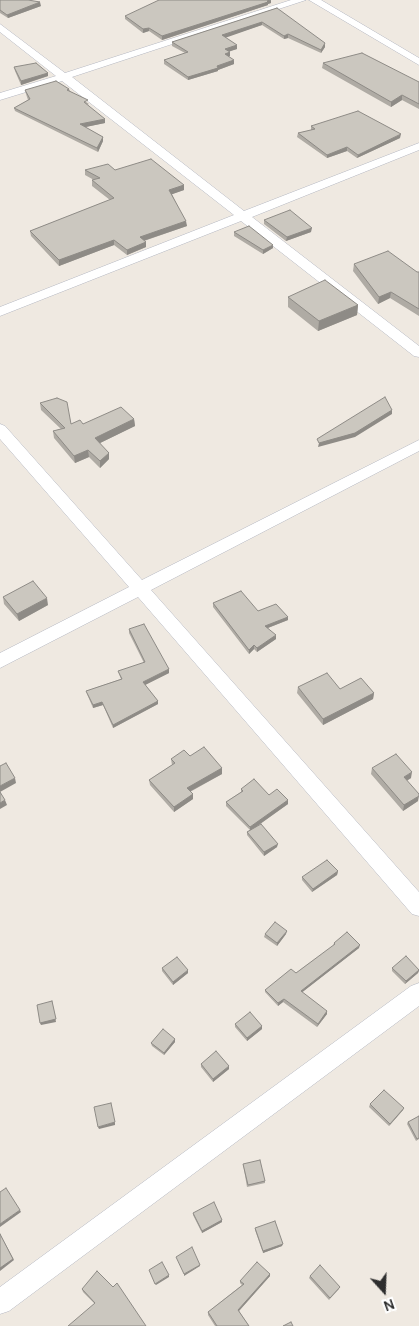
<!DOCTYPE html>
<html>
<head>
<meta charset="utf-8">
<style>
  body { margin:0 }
  #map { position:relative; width:419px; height:1326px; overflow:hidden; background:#efe9e1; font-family:Manrope,sans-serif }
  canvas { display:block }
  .north { position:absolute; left:359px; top:1266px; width:50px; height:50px; -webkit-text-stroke:4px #fff; paint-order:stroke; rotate:160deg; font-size:14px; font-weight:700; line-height:20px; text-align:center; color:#2e2e2e }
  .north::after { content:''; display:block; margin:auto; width:18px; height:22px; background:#2e2e2e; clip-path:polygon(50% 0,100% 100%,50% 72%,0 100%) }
</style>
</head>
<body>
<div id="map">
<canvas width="419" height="1326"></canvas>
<div class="north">N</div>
</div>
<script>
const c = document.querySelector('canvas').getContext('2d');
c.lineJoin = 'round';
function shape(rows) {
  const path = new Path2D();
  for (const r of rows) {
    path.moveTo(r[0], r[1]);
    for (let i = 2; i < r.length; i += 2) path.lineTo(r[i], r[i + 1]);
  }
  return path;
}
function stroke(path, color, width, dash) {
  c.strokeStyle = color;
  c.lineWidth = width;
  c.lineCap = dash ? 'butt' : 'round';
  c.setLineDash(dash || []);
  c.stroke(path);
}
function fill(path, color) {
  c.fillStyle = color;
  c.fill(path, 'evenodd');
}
const street = shape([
  [291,0,306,0,72,77,244,211,419,143,419,150,252,217,419,346,419,357,414,356,241,221,0,316,0,307,234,215,62,81,0,100,0,93,56,76,0,32,0,24,65,73,291,0],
  [309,0,321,0,419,58,419,65,309,0],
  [0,424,5,426,142,580,419,440,419,451,151,590,419,892,419,916,412,914,138,597,0,668,0,653,129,587,0,439,0,424],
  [419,983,419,1006,9,1311,0,1314,0,1287,411,986,419,983]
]);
const wall = shape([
  [0,0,41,6,8,18,0,13],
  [271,0,271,3,268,4,268,5,162,40,149,31,143,33,125,19,125,16],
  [277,8,325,47,321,53,288,38,284,39,262,25,225,37,237,49,229,51,230,52,230,56,228,57,234,64,218,70,218,71,188,80,164,64,164,60,185,53,172,46,172,42],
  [323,63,419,82,419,109,402,100,391,107,322,68],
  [14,67,48,73,48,76,21,85,15,71],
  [69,89,70,91,89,104,87,105,105,123,85,127,103,137,103,141,98,152,15,111,14,108,28,100,26,94,25,90],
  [311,126,400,138,357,158,347,151,327,158,297,137,298,133,311,130],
  [85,170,115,170,184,185,184,190,172,194,187,226,144,241,146,242,146,247,127,255,114,245,59,266,31,236,30,231,110,200,92,186,92,180,94,180,85,175],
  [264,220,311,232,286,241,264,224],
  [234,232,273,248,263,254,234,236],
  [354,264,419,272,419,316,390,298,378,304,353,271],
  [288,297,358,305,357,315,318,331,288,307],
  [40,403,71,424,83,424,134,419,135,426,100,443,109,459,100,468,89,457,75,463,54,438,53,431,61,429,41,410],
  [3,597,48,605,19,621,4,604],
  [213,603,288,617,288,620,268,628,276,639,257,652,254,649,249,654,213,607],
  [129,629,169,669,169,673,145,685,158,701,158,704,113,728,103,705,93,708,87,694,86,691,121,679,119,674,118,671,144,663,129,633],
  [298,687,340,689,374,693,373,699,323,725,297,693],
  [190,756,222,768,222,774,190,792,193,794,193,799,174,812,150,785,149,780,172,765,171,759],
  [372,768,411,778,407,781,418,801,403,811,371,774],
  [241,789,269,795,288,800,288,804,256,827,277,847,264,856,247,835,247,832,250,830,226,806,226,802,241,792],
  [338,871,337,875,312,892,302,880,302,877],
  [265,934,286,934,277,946,264,937],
  [334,943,359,948,302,992,327,1014,317,1027,283,1002,278,1006,265,992,265,990,296,973,333,946],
  [162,968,188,973,173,985,162,971],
  [392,968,419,969,419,971,418,973,405,984,392,971],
  [235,1024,262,1026,262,1029,247,1041,235,1027],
  [175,1039,175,1042,164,1055,152,1046,151,1043],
  [201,1064,229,1069,213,1082,201,1067],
  [370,1104,403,1110,389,1126,369,1107],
  [419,1116,419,1139,416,1141,407,1124,408,1122],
  [243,1164,265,1181,265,1183,247,1187],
  [193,1213,222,1220,222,1222,202,1233,193,1215],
  [255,1228,282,1246,263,1253,255,1230],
  [270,1274,270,1276,239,1311,249,1326,215,1326,208,1315,208,1312,242,1285,240,1283,240,1281],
  [310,1276,339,1289,329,1300,309,1278],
  [82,1289,146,1326,94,1303,83,1292]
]);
const shadedWall = shape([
  [271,0,271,3,268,4,268,5,162,40,162,36],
  [40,2,41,6,8,18,7,15],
  [262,22,262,25,222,39,222,35],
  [149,28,149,31,143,33,143,29],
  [288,34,288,38,284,39,284,36],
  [325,43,325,47,321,53,321,50],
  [237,45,237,49,225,53,225,49],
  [230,52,230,56,225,58,225,54],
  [234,60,234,64,218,70,218,71,188,80,188,77],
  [48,73,48,76,21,85,21,81],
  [402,95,402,100,391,107,391,102],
  [105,119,105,123,81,128,80,124],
  [401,134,400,138,357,158,358,155],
  [103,137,103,141,98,152,97,148],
  [347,147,347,151,327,158,327,155],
  [184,185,184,190,170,195,169,190],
  [186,221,187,226,140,242,140,237],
  [312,228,311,232,286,241,287,237],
  [114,240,114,245,59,266,59,260],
  [146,242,146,247,127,255,127,250],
  [273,245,273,248,263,254,263,250],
  [391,292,390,298,378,304,379,297],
  [358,305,357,315,318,331,319,321],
  [392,410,392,414,355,437,318,447,319,443],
  [134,419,135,426,96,445,95,438],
  [88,450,89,457,75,463,74,456],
  [109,453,109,459,100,468,100,461],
  [47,598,48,605,19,621,17,614],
  [288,617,288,620,265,629,265,626],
  [276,635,276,639,257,652,257,648],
  [254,645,254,649,249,654,249,650],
  [169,669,169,673,143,686,143,682],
  [374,693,373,699,323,725,323,719],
  [158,701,158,704,113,728,113,725],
  [102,702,103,705,93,708,93,705],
  [222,768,222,774,187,793,187,788],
  [412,772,411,778,402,783,404,777],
  [15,778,16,783,0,792,0,786],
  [193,794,193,799,174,812,174,807],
  [419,796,418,801,403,811,404,805],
  [5,800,7,805,0,809,0,803],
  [288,800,288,804,250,831,250,827],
  [278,844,277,847,264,856,264,852],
  [338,871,337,875,312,892,313,889],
  [287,931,286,934,277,946,277,943],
  [360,945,359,948,300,994,301,991],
  [188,970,188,973,173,985,173,982],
  [419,970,418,973,405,984,406,981],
  [284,999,283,1002,278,1006,278,1003],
  [52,1001,56,1022,41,1025,40,1023],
  [327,1011,327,1014,317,1027,318,1024],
  [262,1026,262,1029,247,1041,247,1038],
  [175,1039,175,1042,164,1055,164,1053],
  [229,1066,229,1069,213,1082,213,1079],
  [404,1108,403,1110,389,1126,390,1124],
  [115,1122,115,1125,99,1129,98,1127],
  [20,1210,21,1212,0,1227,0,1224],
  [222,1220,222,1222,202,1233,202,1231],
  [0,1234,14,1260,0,1271],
  [283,1244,282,1246,263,1253,263,1251],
  [200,1265,200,1266,184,1276,184,1274],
  [270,1274,270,1276,238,1312,238,1310],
  [169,1275,169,1277,156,1285,155,1284]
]);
const building = shape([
  [0,0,28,0,40,2,7,15,0,10,0,0],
  [159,0,270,0,267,1,268,2,162,36,149,28,143,29,125,16,159,0],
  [277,8,325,43,321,50,288,34,284,36,262,22,222,35,237,45,225,49,230,52,225,54,234,60,217,66,218,68,188,77,164,60,188,52,172,42,277,8],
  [362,53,419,82,419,104,402,95,391,102,323,63,362,53],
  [36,63,48,73,21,81,14,67,36,63],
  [56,81,69,89,67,90,88,100,84,102,105,119,80,124,103,137,97,148,14,108,30,99,25,90,56,81],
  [358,111,401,134,358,155,347,147,327,155,298,133,315,129,311,126,358,111],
  [151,159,184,185,169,190,186,221,140,237,146,242,127,250,114,240,59,260,30,231,114,198,92,180,100,178,85,170,108,164,115,170,151,159],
  [290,210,312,228,287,237,264,220,290,210],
  [249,226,273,245,263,250,234,232,249,226],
  [388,251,417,272,419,272,419,309,391,292,379,297,354,264,388,251],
  [325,280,358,305,319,321,288,297,325,280],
  [385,397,392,410,355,433,319,443,317,439,385,397],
  [57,398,67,402,71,424,80,420,83,424,121,407,134,419,95,438,109,453,100,461,88,450,74,456,53,431,65,428,40,403,57,398],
  [33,581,47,598,17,614,3,597,33,581],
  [241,591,258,611,276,604,288,617,265,626,276,635,257,648,254,645,249,650,213,603,241,591],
  [144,624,169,669,143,682,158,701,113,725,102,702,93,705,86,691,122,679,118,671,145,662,129,629,144,624],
  [327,673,340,689,361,678,374,693,323,719,298,687,327,673],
  [204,747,222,768,187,788,193,794,174,807,149,780,175,763,171,759,184,750,190,756,204,747],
  [396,754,412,772,404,777,419,794,419,796,404,805,372,768,396,754],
  [6,763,15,778,0,786,0,766,6,763],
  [254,779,269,795,277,789,288,800,250,827,226,802,243,791,241,789,254,779],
  [0,792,5,800,0,803,0,792],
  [261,824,278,844,264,852,247,832,261,824],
  [327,860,338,871,313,889,302,877,327,860],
  [275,922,287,931,277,943,265,934,275,922],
  [347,932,360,945,301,991,327,1011,318,1024,284,999,278,1003,265,990,291,969,296,973,335,944,334,943,347,932],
  [406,956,419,970,406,981,392,968,406,956],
  [177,957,188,970,173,982,162,968,177,957],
  [52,1001,56,1019,40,1023,37,1005,52,1001],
  [250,1012,262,1026,247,1038,235,1024,250,1012],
  [163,1029,175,1039,164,1053,151,1043,163,1029],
  [216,1051,229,1066,213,1079,201,1064,216,1051],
  [384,1090,404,1108,390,1124,370,1104,384,1090],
  [111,1103,115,1122,98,1127,94,1107,111,1103],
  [419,1116,419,1138,417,1139,408,1122,419,1116],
  [260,1160,265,1181,248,1185,243,1164,260,1160],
  [6,1188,20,1210,0,1224,0,1192,6,1188],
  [214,1202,222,1220,202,1231,193,1213,214,1202],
  [275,1221,283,1244,263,1251,255,1228,275,1221],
  [0,1234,13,1259,0,1268,0,1234],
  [192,1247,200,1265,184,1274,176,1257,192,1247],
  [162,1262,169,1275,155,1284,149,1270,162,1262],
  [257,1262,270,1274,238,1310,249,1326,217,1326,208,1312,244,1284,240,1281,257,1262],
  [320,1265,340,1287,330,1298,310,1276,320,1265],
  [97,1271,113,1287,117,1283,146,1326,68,1326,95,1303,82,1289,97,1271],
  [291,1322,293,1326,283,1326,291,1322]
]);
stroke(street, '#b4b7c1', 1);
fill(street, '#fff');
fill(wall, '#afaba4');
fill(shadedWall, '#8e8b86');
fill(building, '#cbc7bf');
stroke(building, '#8e8b86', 1);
</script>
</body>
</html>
